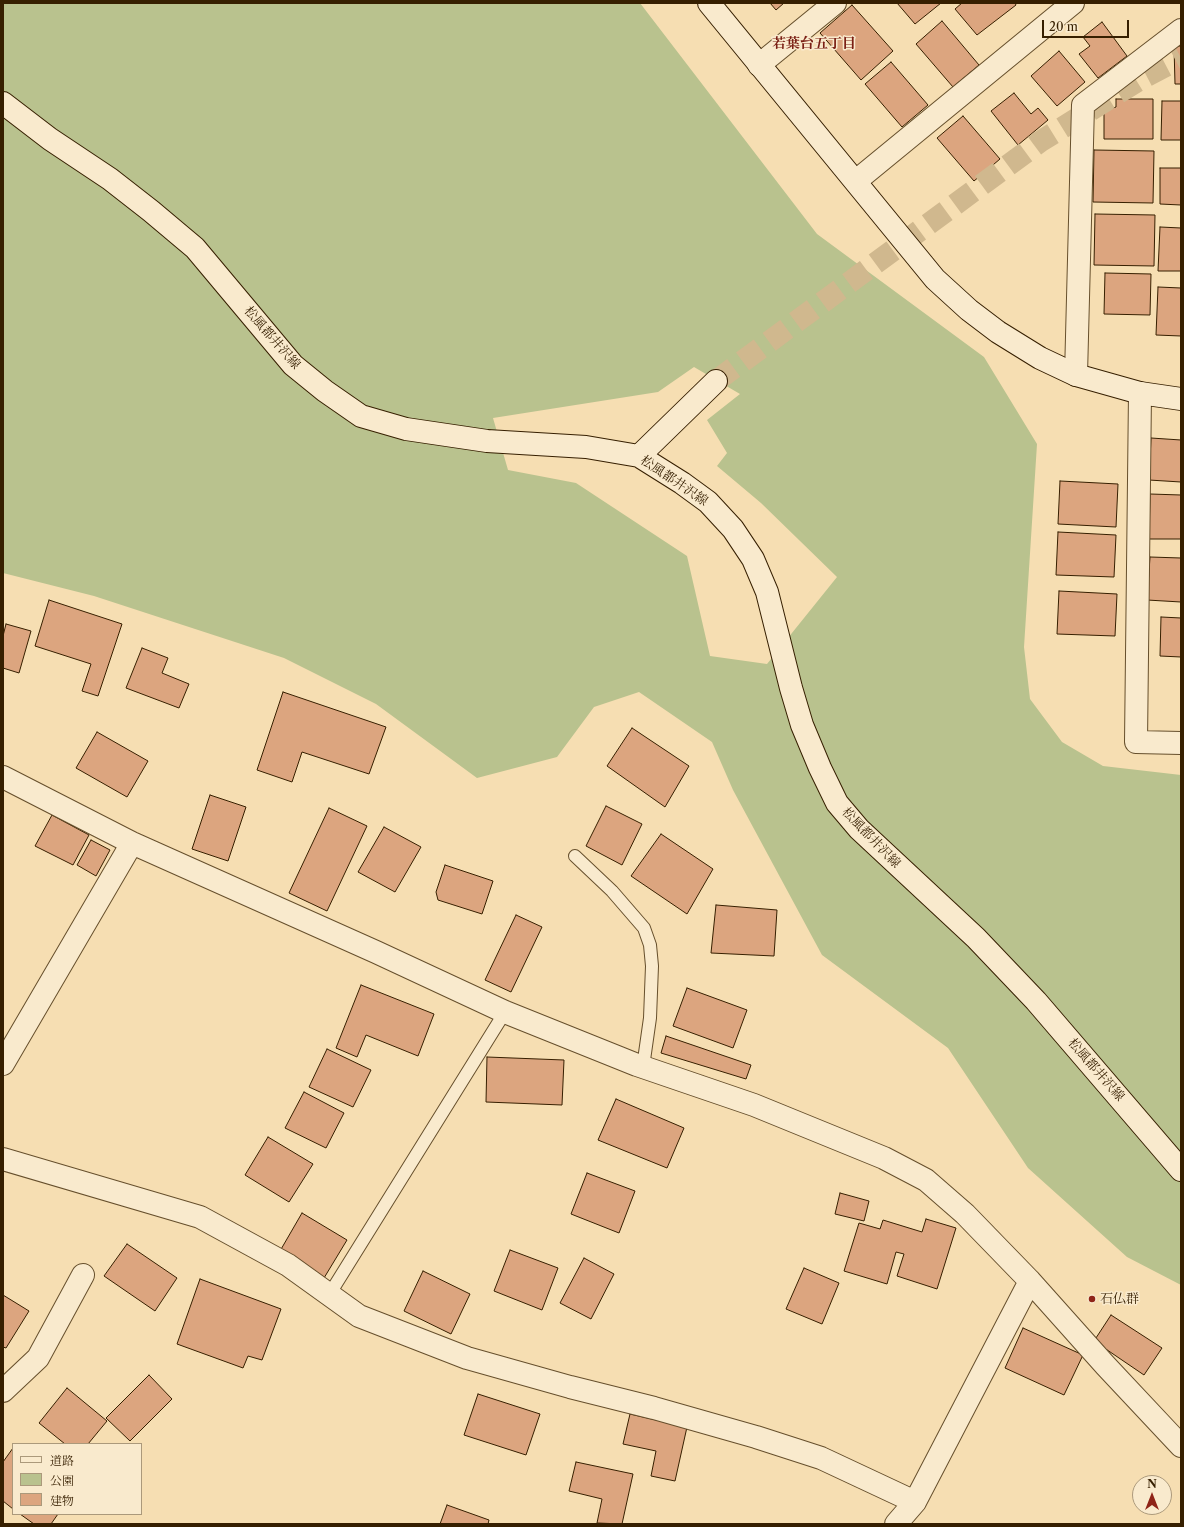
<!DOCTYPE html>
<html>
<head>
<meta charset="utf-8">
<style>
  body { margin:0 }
  #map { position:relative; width:1184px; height:1527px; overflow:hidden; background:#f6deb2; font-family:"Libre Caslon Text","Noto Serif JP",serif }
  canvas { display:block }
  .frame { position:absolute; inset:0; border:4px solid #361f00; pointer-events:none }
  .legend { position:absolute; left:12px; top:1443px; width:130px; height:72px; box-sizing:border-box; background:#f9eacd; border:1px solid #ab997b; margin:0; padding:5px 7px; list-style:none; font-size:12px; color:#361f00 }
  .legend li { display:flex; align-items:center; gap:8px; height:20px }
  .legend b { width:20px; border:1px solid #ab997b }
  .north { position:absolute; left:1132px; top:1475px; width:40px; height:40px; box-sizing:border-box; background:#f9eacd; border:1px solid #ab997b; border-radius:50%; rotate:0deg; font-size:11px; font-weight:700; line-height:16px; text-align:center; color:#361f00 }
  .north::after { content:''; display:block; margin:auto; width:14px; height:18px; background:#8f2418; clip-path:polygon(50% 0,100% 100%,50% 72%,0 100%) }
  .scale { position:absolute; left:1042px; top:20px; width:87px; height:18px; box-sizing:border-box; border:2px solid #361f00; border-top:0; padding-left:5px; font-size:12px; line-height:14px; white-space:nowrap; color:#361f00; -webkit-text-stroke:3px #f9eacd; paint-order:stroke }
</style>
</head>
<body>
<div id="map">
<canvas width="1184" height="1527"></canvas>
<div class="frame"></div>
<ul class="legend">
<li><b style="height:5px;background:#f9eacd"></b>道路</li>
<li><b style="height:11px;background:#b9c28e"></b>公園</li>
<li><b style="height:11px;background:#dca57f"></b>建物</li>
</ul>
<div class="north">N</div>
<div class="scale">20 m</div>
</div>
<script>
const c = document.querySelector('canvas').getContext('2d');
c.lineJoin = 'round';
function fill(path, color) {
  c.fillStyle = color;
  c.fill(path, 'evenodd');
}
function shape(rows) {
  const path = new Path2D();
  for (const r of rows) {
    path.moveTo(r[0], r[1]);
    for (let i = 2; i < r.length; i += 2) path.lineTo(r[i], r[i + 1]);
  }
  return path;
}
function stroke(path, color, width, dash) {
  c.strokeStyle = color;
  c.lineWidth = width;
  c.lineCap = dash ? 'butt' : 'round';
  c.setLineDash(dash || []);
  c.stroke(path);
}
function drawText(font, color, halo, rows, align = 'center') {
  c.font = font + ' "Libre Caslon Text","Noto Serif JP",serif';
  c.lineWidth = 3;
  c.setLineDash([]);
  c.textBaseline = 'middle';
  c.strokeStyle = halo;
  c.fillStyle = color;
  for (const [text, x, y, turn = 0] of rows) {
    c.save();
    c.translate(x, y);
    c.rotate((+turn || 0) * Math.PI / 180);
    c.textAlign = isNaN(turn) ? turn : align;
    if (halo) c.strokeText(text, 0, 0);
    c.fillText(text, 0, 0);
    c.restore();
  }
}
const green = shape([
  [3,3,640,3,817,234,984,357,1037,444,1024,647,1030,699,1062,742,1103,766,1181,775,1181,1285,1127,1257,1028,1168,948,1048,822,955,733,790,712,742,639,692,594,707,557,757,477,778,376,704,284,658,94,596,3,573],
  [694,367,740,394,707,420,727,453,717,466,761,503,837,577,767,664,710,656,687,556,576,483,508,470,493,418,658,392]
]);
const building = shape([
  [770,3,784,3,776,10,770,3],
  [897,3,941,3,915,24,897,3],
  [962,3,1015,3,1016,5,977,35,955,9,962,3],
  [852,5,893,51,861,80,820,33,852,5],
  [942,21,979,65,953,87,916,44,942,21],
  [1102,22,1127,56,1098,78,1079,54,1090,46,1083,37,1102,22],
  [1174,46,1181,46,1181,84,1175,84,1174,46],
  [1059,51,1085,82,1057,106,1031,76,1059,51],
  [891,62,928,105,902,127,865,84,891,62],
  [1014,93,1031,114,1038,108,1048,120,1018,145,991,111,1014,93],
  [1116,99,1153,99,1153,139,1104,139,1104,111,1116,107,1116,99],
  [1162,101,1181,101,1181,140,1161,140,1162,101],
  [963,116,1000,159,974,181,937,138,963,116],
  [1094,150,1154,151,1153,203,1093,202,1094,150],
  [1160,168,1181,168,1181,205,1160,204,1160,168],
  [1095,214,1155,215,1154,266,1094,265,1095,214],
  [1160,227,1181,228,1181,271,1158,271,1160,227],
  [1105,273,1151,274,1150,315,1104,314,1105,273],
  [1158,287,1181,288,1181,336,1156,335,1158,287],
  [1151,438,1181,440,1181,482,1149,480,1151,438],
  [1060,481,1118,484,1116,527,1058,524,1060,481],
  [1150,494,1181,495,1181,539,1149,539,1150,494],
  [1058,532,1116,535,1114,577,1056,575,1058,532],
  [1150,557,1181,558,1181,602,1147,600,1150,557],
  [1059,591,1117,594,1115,636,1057,634,1059,591],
  [49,600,122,624,98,696,82,691,91,664,35,646,49,600],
  [1161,617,1181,618,1181,657,1160,656,1161,617],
  [6,624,31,631,19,673,3,668,3,636,6,624],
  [142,648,168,658,162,673,189,684,179,708,126,688,142,648],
  [283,692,386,727,369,774,302,752,292,782,257,770,283,692],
  [632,728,689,766,665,807,607,766,632,728],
  [97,732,148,761,127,797,76,768,97,732],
  [210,795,246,807,228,861,192,849,210,795],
  [606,806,642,824,622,865,586,846,606,806],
  [329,808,367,826,327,911,289,893,329,808],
  [52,815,89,835,73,865,35,846,52,815],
  [384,827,421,847,395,892,358,872,384,827],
  [661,834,713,869,687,914,631,876,661,834],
  [91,840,110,850,96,876,77,865,91,840],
  [445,865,493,881,482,914,438,900,436,892,445,865],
  [716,905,777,910,774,956,711,953,716,905],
  [516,915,542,927,511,992,485,980,516,915],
  [361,985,434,1014,418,1056,366,1035,357,1057,336,1048,361,985],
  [687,988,747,1010,733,1048,673,1026,687,988],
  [666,1036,751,1065,746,1079,661,1053,666,1036],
  [327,1049,371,1070,353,1107,309,1087,327,1049],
  [487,1057,564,1060,562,1105,486,1102,487,1057],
  [304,1092,344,1113,326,1148,285,1128,304,1092],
  [616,1099,684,1128,667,1168,598,1140,616,1099],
  [268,1137,313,1164,289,1202,245,1175,268,1137],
  [587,1173,635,1191,619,1233,571,1214,587,1173],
  [840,1193,869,1201,864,1221,835,1214,840,1193],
  [302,1213,347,1240,324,1278,280,1251,302,1213],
  [926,1219,956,1228,937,1289,897,1276,904,1254,896,1252,887,1284,844,1271,859,1223,880,1229,883,1220,922,1232,926,1219],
  [127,1244,177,1278,155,1311,104,1276,127,1244],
  [510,1250,558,1268,542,1310,494,1291,510,1250],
  [584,1258,614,1274,591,1319,560,1303,584,1258],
  [804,1268,839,1283,822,1324,786,1309,804,1268],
  [423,1271,470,1294,451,1334,404,1311,423,1271],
  [200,1279,281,1309,262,1360,248,1356,243,1368,177,1344,200,1279],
  [3,1295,29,1311,6,1348,3,1347,3,1295],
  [1111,1315,1162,1348,1144,1375,1094,1341,1111,1315],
  [1023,1328,1083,1355,1064,1395,1005,1368,1023,1328],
  [149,1375,172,1399,130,1441,106,1418,149,1375],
  [67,1388,107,1421,88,1444,65,1444,39,1423,67,1388],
  [478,1394,540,1414,526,1455,464,1435,478,1394],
  [630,1414,687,1427,675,1481,651,1476,656,1451,623,1444,630,1414],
  [13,1448,13,1509,3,1501,3,1462,13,1448],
  [576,1462,633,1474,622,1524,597,1523,602,1499,569,1491,576,1462],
  [447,1505,489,1520,488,1524,440,1524,447,1505],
  [20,1514,58,1514,51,1524,34,1524,20,1514]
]);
const secondaryTunnel = shape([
  [716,381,1041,141,1139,80,1181,58]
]);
const lane = shape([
  [575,856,612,891,644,928,650,945,652,966,650,1018,643,1067],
  [329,1295,505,1012]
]);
const street = shape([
  [759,65,835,3],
  [856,181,1073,3],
  [1076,375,1083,105,1181,30],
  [1140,393,1136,742,1181,743],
  [3,777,132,843,376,952,505,1012,637,1065,754,1105,884,1158,926,1180,965,1214,1030,1281,1105,1365,1181,1446],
  [3,1064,132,843],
  [3,1159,200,1217,288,1265,359,1316,467,1358,570,1387,654,1408,756,1437,821,1458,915,1502],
  [3,1391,38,1358,83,1275],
  [896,1524,915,1502,1030,1281]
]);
const secondary = shape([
  [709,3,935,279,969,310,998,332,1040,358,1076,375,1140,393,1181,399],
  [3,103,50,139,110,179,151,211,195,248,293,365,325,391,361,416,406,429,487,441,586,447,639,456,682,483,708,502,733,529,753,559,767,592,791,688,802,725,820,768,837,803,859,829,976,938,1036,1001,1181,1170],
  [639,456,716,381]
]);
const markers = [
  [1092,1299,4,"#8f2418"]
];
const streetNames = [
  ["松風都井沢線",272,338,49],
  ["松風都井沢線",674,481,34],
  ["松風都井沢線",871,838,46],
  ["松風都井沢線",1096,1070,49]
];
const poiNames = [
  ["石仏群",1100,1299]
];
const neighbourhoodNames = [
  ["若葉台五丁目",814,44]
];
fill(green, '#b9c28e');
fill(building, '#dca57f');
stroke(building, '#361f00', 1);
stroke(secondaryTunnel, '#d0b88e', 22, [22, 11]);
stroke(lane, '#664f2c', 14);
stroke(street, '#664f2c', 24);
stroke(secondary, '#361f00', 24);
stroke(lane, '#f9eacd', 12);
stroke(street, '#f9eacd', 22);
stroke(secondary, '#f9eacd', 22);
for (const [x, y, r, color] of markers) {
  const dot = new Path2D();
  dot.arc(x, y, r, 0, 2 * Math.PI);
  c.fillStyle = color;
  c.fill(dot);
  stroke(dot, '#f9eacd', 1.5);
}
drawText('13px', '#361f00', '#f9eacd', streetNames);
drawText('13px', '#361f00', '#f9eacd', poiNames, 'left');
drawText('bold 14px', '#7a1f14', '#f9eacd', neighbourhoodNames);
</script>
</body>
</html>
